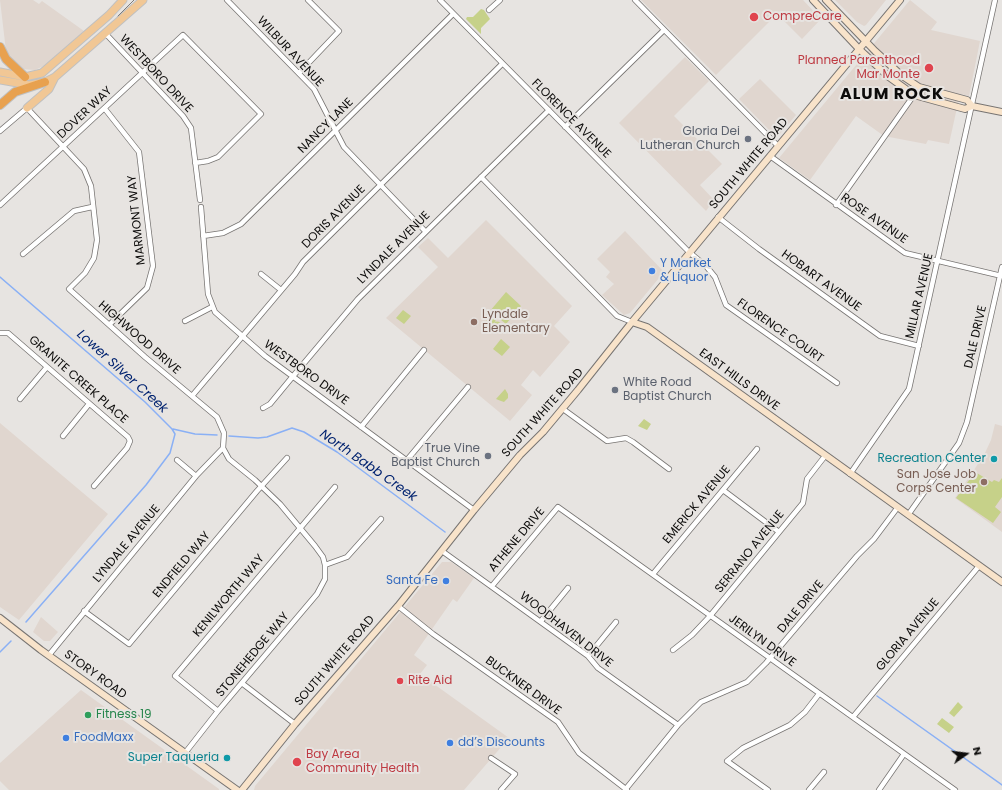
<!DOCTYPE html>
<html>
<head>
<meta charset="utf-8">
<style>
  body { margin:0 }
  #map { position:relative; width:1002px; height:790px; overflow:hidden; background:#e7e4e1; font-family:Poppins,sans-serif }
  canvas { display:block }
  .north { position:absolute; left:946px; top:734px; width:40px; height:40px; -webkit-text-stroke:3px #e7e4e1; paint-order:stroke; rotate:76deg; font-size:11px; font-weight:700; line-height:16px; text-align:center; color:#0d0c0b }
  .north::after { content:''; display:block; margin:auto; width:14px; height:18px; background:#0d0c0b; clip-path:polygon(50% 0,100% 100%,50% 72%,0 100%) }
</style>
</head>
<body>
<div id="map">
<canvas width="1002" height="790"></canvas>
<div class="north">N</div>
</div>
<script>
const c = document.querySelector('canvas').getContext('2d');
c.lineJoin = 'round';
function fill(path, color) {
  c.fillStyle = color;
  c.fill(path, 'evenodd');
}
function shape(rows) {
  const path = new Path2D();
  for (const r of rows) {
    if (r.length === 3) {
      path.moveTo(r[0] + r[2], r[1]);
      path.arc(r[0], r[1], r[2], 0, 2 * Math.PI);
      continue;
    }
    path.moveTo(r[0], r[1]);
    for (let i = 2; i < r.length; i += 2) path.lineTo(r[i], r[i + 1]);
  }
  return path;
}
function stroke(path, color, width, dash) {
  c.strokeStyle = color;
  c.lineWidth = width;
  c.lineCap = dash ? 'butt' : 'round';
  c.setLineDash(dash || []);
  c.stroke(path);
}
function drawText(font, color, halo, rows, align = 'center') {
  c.font = font + ' Poppins,sans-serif';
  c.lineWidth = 4;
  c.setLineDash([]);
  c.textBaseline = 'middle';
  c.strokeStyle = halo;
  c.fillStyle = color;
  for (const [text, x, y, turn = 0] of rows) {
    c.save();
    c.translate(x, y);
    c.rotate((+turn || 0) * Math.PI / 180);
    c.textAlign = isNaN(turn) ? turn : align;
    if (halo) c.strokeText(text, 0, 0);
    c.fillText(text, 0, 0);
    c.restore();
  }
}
const built = shape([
  [0,0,33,0,39,4,42,1,84,31,48,64,35,70,22,69,13,64,6,51],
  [641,0,803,0,821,19,802,39,777,14,716,75],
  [835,0,886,0,866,25,864,26,857,22],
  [910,0,937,22,931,30,980,41,969,96,960,94,949,144,928,140,926,144,884,136,856,116,810,180,779,158],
  [685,57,709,81,674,116,722,164,700,185,714,200,706,211,619,123],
  [760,79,796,115,780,134,776,135,772,133,739,99],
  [486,220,572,306,554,326,570,342,540,377,533,370,521,385,532,395,510,421,386,318,438,267,418,247,428,238,448,258],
  [625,231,664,272,630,313,624,315,602,295,614,284,606,277,610,272,597,259],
  [0,423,108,514,19,620,0,607],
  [995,424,1002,426,1002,532,955,498,984,455,991,440],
  [442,562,451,562,474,578,457,602,453,599,414,655,427,665,420,674,509,738,464,790,254,790,255,786],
  [41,617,58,632,50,641,44,641,33,632],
  [81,690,219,789,219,790,9,790,0,781,0,763]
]);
const green = shape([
  [481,9,484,10,490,19,481,28,481,34,466,19,467,17,473,17],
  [506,292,521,306,506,324,490,311],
  [403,310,411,316,404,324,396,318],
  [491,320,4.5],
  [497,326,4.5],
  [501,339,510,347,502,356,493,349],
  [505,389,508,394,508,398,504,402,501,401,496,399],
  [644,419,651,424,647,430,638,426],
  [975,472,992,482,994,480,999,482,1002,478,1002,497,995,507,1001,512,993,523,956,498],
  [958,702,963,707,954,717,949,713],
  [942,718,954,727,949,733,937,724]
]);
const stream = shape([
  [0,277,145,402,172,429,175,434,170,453,146,485,26,622],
  [173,429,195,434,217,435],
  [229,436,258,438,267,437,292,428,304,432,337,452,445,532],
  [0,652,11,641],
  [877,696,1002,785]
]);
const street = shape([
  [227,0,314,89,344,147,425,231],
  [440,0,689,252,706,266,715,277,726,305,837,383],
  [635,0,778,146],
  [489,10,500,0],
  [105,33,183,116,191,128,200,200],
  [299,73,339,31,308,0],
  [105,109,139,152,153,266,147,288,109,325],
  [565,127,664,30],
  [0,131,27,108,84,169,91,186,97,240,94,258,85,273,69,289,145,357,217,417,224,433,223,448,229,459,255,480,280,504,315,546,323,557,325,565,325,579,317,594,218,711,185,753],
  [770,156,905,253,1002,276],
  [481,177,617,316,632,322],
  [0,205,183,35,261,114,218,157,208,161,195,163],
  [836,205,914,95],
  [201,207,208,294,215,312,265,356,474,510],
  [718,217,759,249,880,336,919,346],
  [203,236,223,233,241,224,453,14],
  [23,254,74,211,92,207],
  [261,274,281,290],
  [185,321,212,307],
  [0,333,8,333,128,437,130,441,127,448,94,486],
  [192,396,295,274,303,262,502,64],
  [20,399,47,367],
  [263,408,270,404,289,381,358,299,549,110],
  [563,409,607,441,626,438,633,442,669,469],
  [361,427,424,350],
  [63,436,89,404],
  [177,460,196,476],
  [407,460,468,387],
  [850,474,909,389,995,0],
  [723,490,779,532],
  [908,515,959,443,967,422,1002,267],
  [442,551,588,656,598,668,678,725],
  [325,565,347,557,381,519],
  [653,574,757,449],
  [492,586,558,507,955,790],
  [398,606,433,634,558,722,579,753,627,790],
  [84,611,129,644,257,491,287,458],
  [541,621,568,588],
  [673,650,692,635,710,616,803,503,807,479,825,456],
  [49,655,196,476,223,448],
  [588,656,616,622],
  [243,684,295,724],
  [218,711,175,676,335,487],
  [853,717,979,566],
  [491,758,515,774,501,790],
  [625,790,678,725,701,702,747,682,766,663,857,556,874,539,898,507],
  [768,790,727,761,743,748,790,725,805,712,819,694],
  [809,790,824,772],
  [879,790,904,754]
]);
const secondary = shape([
  [813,0,860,50,889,77,914,95,965,109,972,106,1002,112],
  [826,0,875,51,901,75,919,87,967,100,972,106],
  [632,322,647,327,1002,582],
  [0,618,41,650,237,790],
  [242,790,295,724,398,606,474,510,520,455,543,432,578,390,632,322,900,0]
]);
const primary = shape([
  [0,72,25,77,42,73,109,15,123,0],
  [0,80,29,85,45,82,55,77,143,0],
  [27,108,49,89,55,77]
]);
const highway = shape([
  [0,47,6,59,25,77],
  [0,105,15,92,45,82]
]);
const tram = shape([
  [118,16,134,0]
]);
const markers = [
  [754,17,5,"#e0444e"],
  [929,68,5,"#e0444e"],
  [748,139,4,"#6b7280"],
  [652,271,4,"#3f7fe0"],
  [474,322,4,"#8d6e63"],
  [615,390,4,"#6b7280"],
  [488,456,4,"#6b7280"],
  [994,459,4,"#0f9aa8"],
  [984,482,4,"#8d6e63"],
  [446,581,4,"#3f7fe0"],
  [400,681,4,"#e0444e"],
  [88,715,4,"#2e9e5b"],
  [66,738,4,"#3f7fe0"],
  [450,743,4,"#3f7fe0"],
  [227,758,4,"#0f9aa8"],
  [297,762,5,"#e0444e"]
];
const healthNames = [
  ["CompreCare",763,17],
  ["Planned Parenthood",920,61,"right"],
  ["Mar Monte",920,75,"right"],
  ["Rite Aid",408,681],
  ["Bay Area",306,755],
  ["Community Health",306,769]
];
const streetNames = [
  ["WILBUR AVENUE",290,52,47],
  ["WESTBORO DRIVE",156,74,47],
  ["DOVER WAY",85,113,-43],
  ["FLORENCE AVENUE",571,119,45],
  ["NANCY LANE",326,126,-45],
  ["SOUTH WHITE ROAD",749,164,-50],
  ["DORIS AVENUE",334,217,-45],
  ["ROSE AVENUE",874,219,35],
  ["MARMONT WAY",137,220,-96],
  ["LYNDALE AVENUE",394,248,-45],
  ["HOBART AVENUE",821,281,36],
  ["MILLAR AVENUE",920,296,-77],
  ["FLORENCE COURT",780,331,35],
  ["DALE DRIVE",976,337,-77],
  ["HIGHWOOD DRIVE",139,338,41],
  ["WESTBORO DRIVE",306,373,36],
  ["GRANITE CREEK PLACE",78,380,41],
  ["EAST HILLS DRIVE",739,380,36],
  ["SOUTH WHITE ROAD",543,413,-48],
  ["EMERICK AVENUE",697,505,-50],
  ["ATHENE DRIVE",517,540,-50],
  ["LYNDALE AVENUE",127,544,-50],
  ["SERRANO AVENUE",750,552,-51],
  ["ENDFIELD WAY",182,565,-50],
  ["KENILWORTH WAY",229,596,-50],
  ["DALE DRIVE",801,607,-50],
  ["WOODHAVEN DRIVE",566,630,38],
  ["GLORIA AVENUE",908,635,-50],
  ["JERILYN DRIVE",762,641,36],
  ["STONEHEDGE WAY",253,655,-50],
  ["SOUTH WHITE ROAD",335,661,-49],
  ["STORY ROAD",95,675,36],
  ["BUCKNER DRIVE",523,686,36]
];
const worshipNames = [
  ["Gloria Dei",740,132],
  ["Lutheran Church",740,146],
  ["White Road",623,383,"left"],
  ["Baptist Church",623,397,"left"],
  ["True Vine",480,449],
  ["Baptist Church",480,463]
];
const shopNames = [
  ["Y Market",660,264],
  ["& Liquor",660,278],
  ["Santa Fe",438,581,"right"],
  ["FoodMaxx",74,738],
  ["dd’s Discounts",458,743]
];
const educationNames = [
  ["Lyndale",482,315],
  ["Elementary",482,329],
  ["San Jose Job",976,475,"right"],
  ["Corps Center",976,489,"right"]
];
const cultureNames = [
  ["Recreation Center",986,459],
  ["Super Taqueria",219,758]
];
const leisureNames = [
  ["Fitness 19",96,715]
];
const waterNames = [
  ["Lower Silver Creek",122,372,42],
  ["North Babb Creek",368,466,35]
];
const districtNames = [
  ["ALUM ROCK",892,95]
];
fill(built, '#e0d6cf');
fill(green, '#c6d189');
stroke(stream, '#8ab0f5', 1.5);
stroke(street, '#777472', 6);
stroke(secondary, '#777472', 8);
stroke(primary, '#c0c0c0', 9);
stroke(highway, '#c0c0c0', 10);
stroke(street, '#fff', 4.5);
stroke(secondary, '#f8e3ca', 6);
stroke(primary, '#f1c795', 7);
stroke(highway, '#e8a14f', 8);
stroke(tram, '#7d7b79', 1);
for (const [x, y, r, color] of markers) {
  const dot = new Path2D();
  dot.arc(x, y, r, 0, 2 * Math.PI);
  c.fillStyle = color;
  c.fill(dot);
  stroke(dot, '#e7e4e1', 1.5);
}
drawText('12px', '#be3a42', '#e7e4e1', healthNames, 'left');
drawText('12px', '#0d0c0b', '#e7e4e1', streetNames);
drawText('12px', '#5b616d', '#e7e4e1', worshipNames, 'right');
drawText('12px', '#366cbe', '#e7e4e1', shopNames, 'left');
drawText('12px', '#785e54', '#e7e4e1', educationNames, 'left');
drawText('12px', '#0d838f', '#e7e4e1', cultureNames, 'right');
drawText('12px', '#27864d', '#e7e4e1', leisureNames, 'left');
drawText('italic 13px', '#00226f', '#e7e4e1', waterNames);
c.letterSpacing = '1px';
drawText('bold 16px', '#0d0c0b', '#e7e4e1', districtNames);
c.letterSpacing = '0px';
</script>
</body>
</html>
